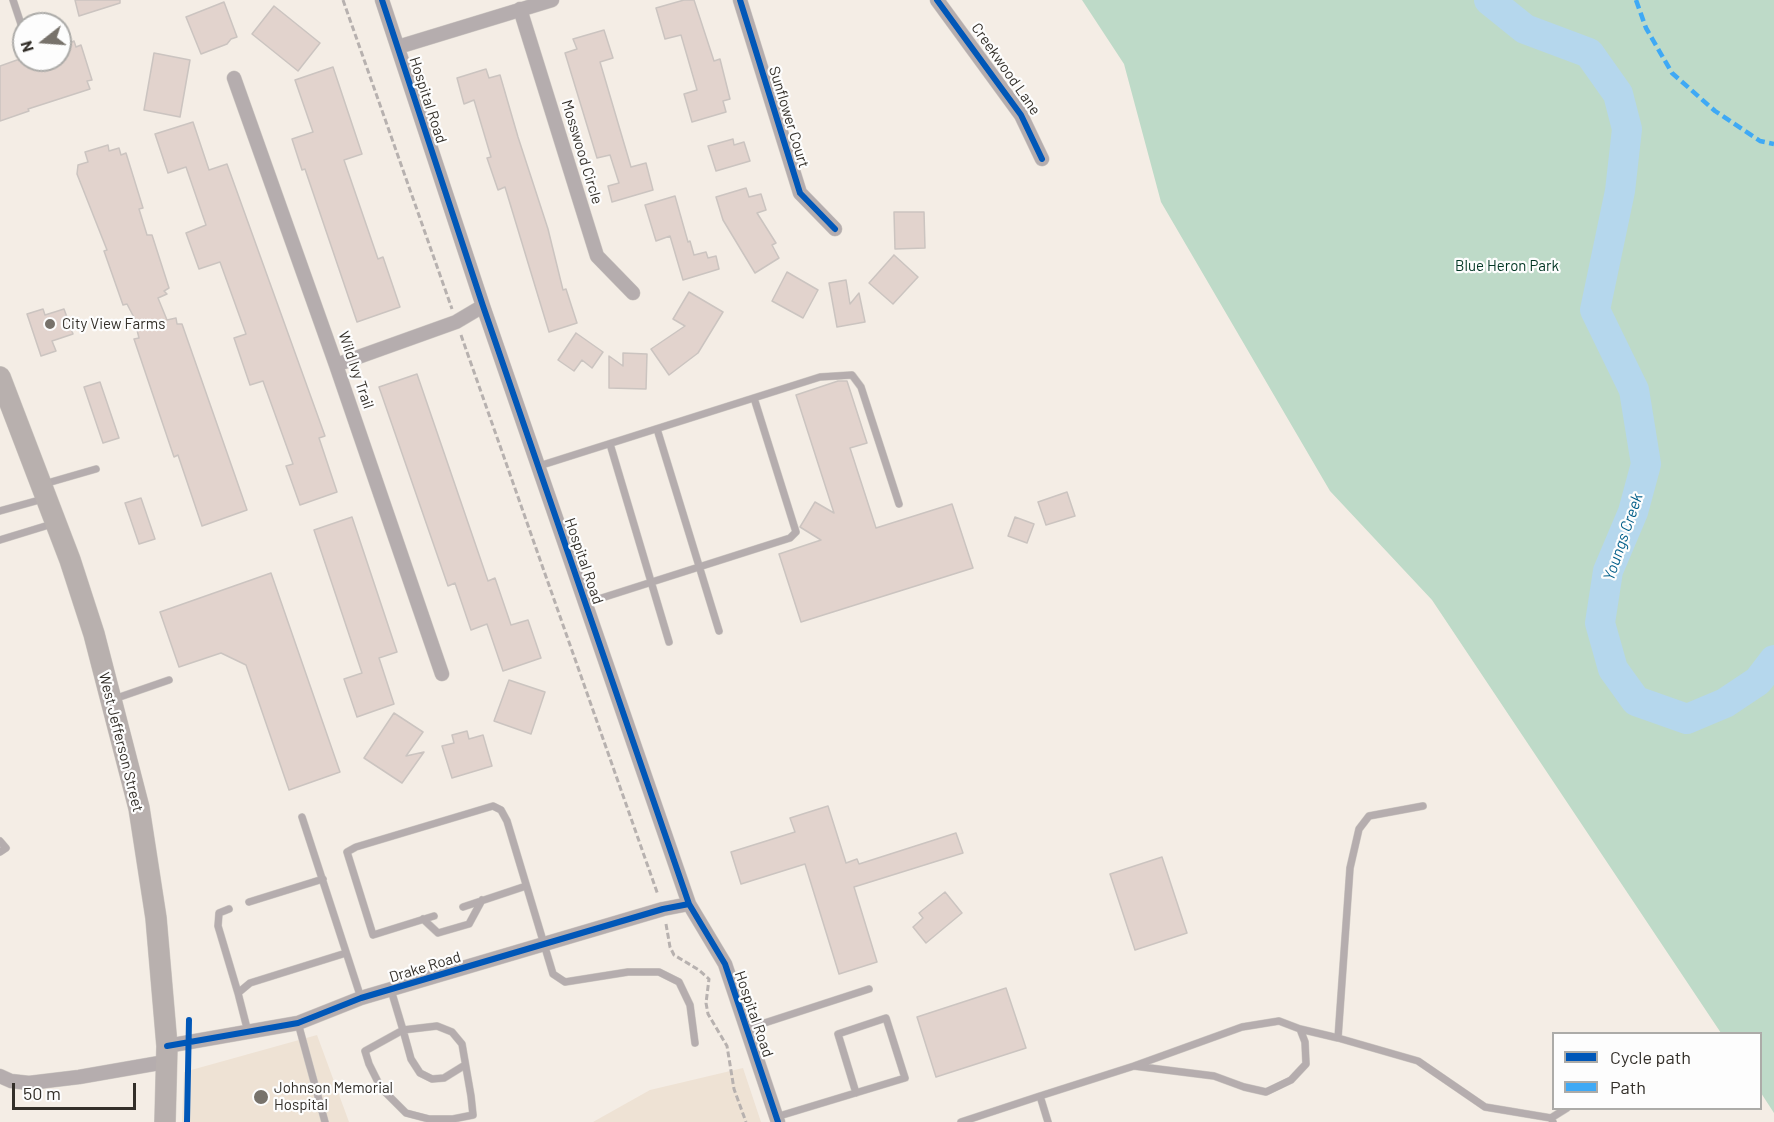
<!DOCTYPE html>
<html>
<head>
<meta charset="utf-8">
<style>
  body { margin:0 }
  #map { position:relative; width:1774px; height:1122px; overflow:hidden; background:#f4ede5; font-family:Barlow,sans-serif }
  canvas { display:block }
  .legend { position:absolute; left:1552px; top:1032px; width:210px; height:78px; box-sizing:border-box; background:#fdfdfd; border:2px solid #acaba8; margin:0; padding:8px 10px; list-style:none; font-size:18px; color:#332f29 }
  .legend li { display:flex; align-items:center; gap:12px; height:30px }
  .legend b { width:30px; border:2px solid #acaba8 }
  .north { position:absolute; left:12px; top:12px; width:60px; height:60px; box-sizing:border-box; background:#fdfdfd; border:2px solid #acaba8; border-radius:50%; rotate:253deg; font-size:16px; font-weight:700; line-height:24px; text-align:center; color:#332f29 }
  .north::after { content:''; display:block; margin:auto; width:21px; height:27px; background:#77726b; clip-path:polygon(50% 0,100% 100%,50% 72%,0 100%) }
  .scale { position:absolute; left:12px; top:1083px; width:124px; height:27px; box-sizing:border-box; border:3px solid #332f29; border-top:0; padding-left:8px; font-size:18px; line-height:21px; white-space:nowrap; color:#332f29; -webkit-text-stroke:4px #fdfdfd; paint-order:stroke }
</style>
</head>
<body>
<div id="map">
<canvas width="1774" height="1122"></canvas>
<ul class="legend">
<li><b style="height:8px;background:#0057b8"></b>Cycle path</li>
<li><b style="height:8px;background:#3fa9f5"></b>Path</li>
</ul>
<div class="north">N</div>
<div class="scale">50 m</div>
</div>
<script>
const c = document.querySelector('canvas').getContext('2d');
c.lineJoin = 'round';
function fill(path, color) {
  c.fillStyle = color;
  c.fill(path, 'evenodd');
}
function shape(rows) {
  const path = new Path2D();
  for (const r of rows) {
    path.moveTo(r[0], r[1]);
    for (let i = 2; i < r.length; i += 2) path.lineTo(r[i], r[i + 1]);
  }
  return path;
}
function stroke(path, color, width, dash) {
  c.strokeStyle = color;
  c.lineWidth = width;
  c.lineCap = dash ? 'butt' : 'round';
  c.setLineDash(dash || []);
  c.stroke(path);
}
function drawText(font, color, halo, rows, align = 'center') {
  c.font = font + ' Barlow,sans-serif';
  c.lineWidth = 4.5;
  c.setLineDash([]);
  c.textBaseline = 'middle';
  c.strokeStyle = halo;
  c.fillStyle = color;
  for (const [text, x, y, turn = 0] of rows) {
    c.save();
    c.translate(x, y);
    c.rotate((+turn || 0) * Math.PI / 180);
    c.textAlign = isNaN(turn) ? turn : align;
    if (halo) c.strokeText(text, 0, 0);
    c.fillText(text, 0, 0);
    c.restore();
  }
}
const built = shape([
  [317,1035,349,1122,182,1122,184,1072],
  [743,1068,761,1122,593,1122,650,1090]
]);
const green = shape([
  [1082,0,1774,0,1774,1113,1761,1093,1760,1034,1721,1033,1432,600,1330,491,1161,202,1124,64]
]);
const river = shape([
  [1489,0,1525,29,1589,53,1618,94,1627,129,1620,191,1595,310,1634,390,1646,464,1633,512,1608,571,1600,623,1613,669,1636,701,1687,719,1725,703,1758,681,1774,660]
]);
const building = shape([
  [75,0,120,0,120,3,79,16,75,0],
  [684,0,694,0,714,61,720,59,730,99,723,101,726,112,692,122,684,94,697,90,681,35,665,39,656,8,684,0],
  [224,2,237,37,231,39,227,44,201,54,186,17,224,2],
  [274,6,320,43,298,71,252,34,274,6],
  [604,30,613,58,600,62,631,167,646,163,653,190,612,202,608,186,619,183,610,155,597,158,565,53,577,49,573,39,604,30],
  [74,41,76,47,81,45,92,80,87,81,90,89,28,109,29,111,0,121,0,66,17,60,60,60,60,46,74,41],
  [154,53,190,60,180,117,144,110,154,53],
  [333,67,362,154,344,160,378,259,383,257,400,307,357,322,305,169,302,170,292,139,313,132,295,80,333,67],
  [486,69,489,78,500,75,518,137,548,229,563,290,566,289,577,323,549,332,505,187,498,190,487,158,491,157,474,100,464,104,457,78,486,69],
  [193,122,209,170,227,164,325,436,319,438,337,492,300,505,286,466,293,464,263,381,250,385,234,338,246,334,220,262,199,269,186,233,206,225,186,167,168,173,155,134,193,122],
  [733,139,734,145,744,142,750,161,716,171,708,146,733,139],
  [108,145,109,151,119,148,121,155,126,153,143,208,139,209,147,235,152,235,169,288,164,291,167,294,158,298,167,320,176,318,177,324,182,324,247,510,202,526,178,455,174,457,134,339,139,338,137,330,140,329,127,304,123,305,104,251,107,250,77,174,78,165,88,162,85,152,108,145],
  [746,188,749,197,761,194,766,210,757,213,776,243,772,245,779,258,755,273,723,220,716,197,746,188],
  [675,196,688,242,690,241,694,255,706,252,708,258,716,256,719,269,683,280,670,236,656,241,645,205,675,196],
  [894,212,924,212,925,248,895,249,894,212],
  [894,255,918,277,893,304,869,283,894,255],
  [787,272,818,290,803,318,772,301,787,272],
  [846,280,850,304,859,293,865,322,837,327,829,283,846,280],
  [689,292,723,312,698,353,669,375,651,349,685,326,673,319,689,292],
  [43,309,45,315,64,309,73,334,52,341,56,351,41,356,27,314,43,309],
  [576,333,603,352,592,368,582,360,574,371,558,360,576,333],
  [623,353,647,354,646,389,609,388,609,356,623,366,623,353],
  [417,374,488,581,495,578,511,625,528,620,541,658,503,671,487,624,471,630,455,583,448,586,379,387,417,374],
  [838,381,847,381,867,443,850,448,876,528,952,504,973,568,801,622,779,554,821,540,800,527,815,502,834,513,796,395,838,381],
  [100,382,119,438,103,443,84,387,100,382],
  [1067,492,1075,516,1046,525,1038,502,1067,492],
  [141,498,155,539,139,544,125,503,141,498],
  [352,517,397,652,379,658,394,704,357,717,344,679,362,673,314,530,352,517],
  [1015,517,1034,524,1027,543,1008,536,1015,517],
  [271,573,340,772,289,790,246,665,221,653,179,667,160,612,271,573],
  [509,680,545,692,531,734,494,721,509,680],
  [394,713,423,732,406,756,424,752,402,783,364,758,394,713],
  [467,731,469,739,483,735,492,766,452,778,442,746,454,743,452,735,467,731],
  [828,806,846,863,857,859,859,864,956,833,963,853,854,887,877,962,839,974,805,864,741,884,731,852,795,832,790,818,828,806],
  [1162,857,1187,933,1135,950,1110,874,1162,857],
  [945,892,962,913,926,943,913,927,923,918,919,913,945,892],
  [1006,988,1026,1048,936,1077,917,1017,1006,988]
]);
const path = shape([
  [343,0,452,309],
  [461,335,658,895],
  [666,924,670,947,674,955,699,970,709,979,706,1003,708,1014,727,1046,734,1089,746,1122]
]);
const service = shape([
  [13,0,24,33],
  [657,429,719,631],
  [610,444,669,642],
  [539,466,820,377,852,375,861,387,899,504],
  [44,484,96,469],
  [0,511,43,499],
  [0,540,52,524],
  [586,603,790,538,796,532,754,398],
  [114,699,169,680],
  [302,817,361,998],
  [0,841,6,848,0,852],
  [249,902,323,879],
  [463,907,526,886],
  [229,909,219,913,218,926,238,993],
  [434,916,373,935,347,852,356,847,493,806,501,810,507,821,553,974,565,982,628,972,659,972,679,982,690,1005,695,1043],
  [423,919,438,933,469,924,482,900],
  [391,990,403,1030,365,1051,369,1064,381,1088,406,1113,429,1119,453,1119,473,1115,471,1096,467,1073,462,1044,452,1032,437,1026,403,1030,411,1059,420,1073,432,1079,444,1078,465,1065],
  [298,1023,325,1122],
  [746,1029,869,989],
  [1300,1029,1338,1038,1418,1061,1485,1107,1551,1118,1553,1122],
  [248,1032,238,993,250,983,346,953],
  [1338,1038,1350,868,1359,829,1369,816,1423,806],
  [776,1117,905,1078,886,1018,838,1034,856,1093],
  [1551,1118,1567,1108],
  [961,1122,1040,1096],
  [1048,1122,1040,1096,1134,1066,1214,1076,1244,1087,1266,1092,1291,1080,1306,1064,1305,1042,1300,1029,1279,1021,1242,1027,1134,1066]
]);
const minor = shape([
  [382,0,483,306,689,904,725,964,778,1122],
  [740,0,800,193,835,229],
  [937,0,1021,115,1042,159],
  [520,9,597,256,633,293],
  [398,47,552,0],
  [234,78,336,365,442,674],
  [336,365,456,322,483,306],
  [167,1046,298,1023,361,998,663,909,689,904],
  [0,1076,11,1081,29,1083,79,1077,165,1062]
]);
const primary = shape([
  [0,377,70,560,94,634,139,808,156,918,167,1046,165,1122]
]);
const quiet = shape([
  [1636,0,1646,28,1672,73,1715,111,1760,141,1774,144]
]);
const cycleway = shape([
  [382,0,483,306,689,904,725,964,778,1122],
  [740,0,800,193,835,229],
  [937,0,1021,115,1042,159],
  [167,1046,298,1023,361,998,663,909,689,904],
  [187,1122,189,1020]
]);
const markers = [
  [50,324,6,"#77726b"],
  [261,1097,8,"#77726b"]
];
const streetNames = [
  ["Creekwood Lane",1006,69,55],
  ["Hospital Road",428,100,72],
  ["Sunflower Court",789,117,73],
  ["Mosswood Circle",582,152,73],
  ["Wild Ivy Trail",356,370,71],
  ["Hospital Road",584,561,71],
  ["West Jefferson Street",121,742,76],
  ["Drake Road",425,967,-17],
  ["Hospital Road",754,1014,71]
];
const parkNames = [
  ["Blue Heron Park",1507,266]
];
const poiNames = [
  ["City View Farms",62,324],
  ["Johnson Memorial",274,1088],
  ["Hospital",274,1105]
];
const waterNames = [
  ["Youngs Creek",1623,537,-71]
];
fill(built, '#eee2d4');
fill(green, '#bedac8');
stroke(river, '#b5d7ed', 30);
fill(building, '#e2d3cd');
stroke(building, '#cbc4c0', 1.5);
stroke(service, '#d0cbc5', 8);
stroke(minor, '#d0cbc5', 15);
stroke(primary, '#d0cbc5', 22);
stroke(path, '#b7b1af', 3, [6, 3]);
stroke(service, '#b5adae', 7);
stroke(minor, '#b5adae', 14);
stroke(primary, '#b8b0ae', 21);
stroke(quiet, '#3fa9f5', 4.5, [9, 4.5]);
stroke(cycleway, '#0057b8', 6);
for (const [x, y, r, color] of markers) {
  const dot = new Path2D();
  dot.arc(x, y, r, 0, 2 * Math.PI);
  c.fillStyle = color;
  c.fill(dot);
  stroke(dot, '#fdfdfd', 2);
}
drawText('15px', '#332f29', '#fdfdfd', streetNames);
drawText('15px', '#013523', '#fdfdfd', parkNames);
drawText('15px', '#332f29', '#fdfdfd', poiNames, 'left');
drawText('italic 16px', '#005e89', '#fdfdfd', waterNames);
</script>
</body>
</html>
